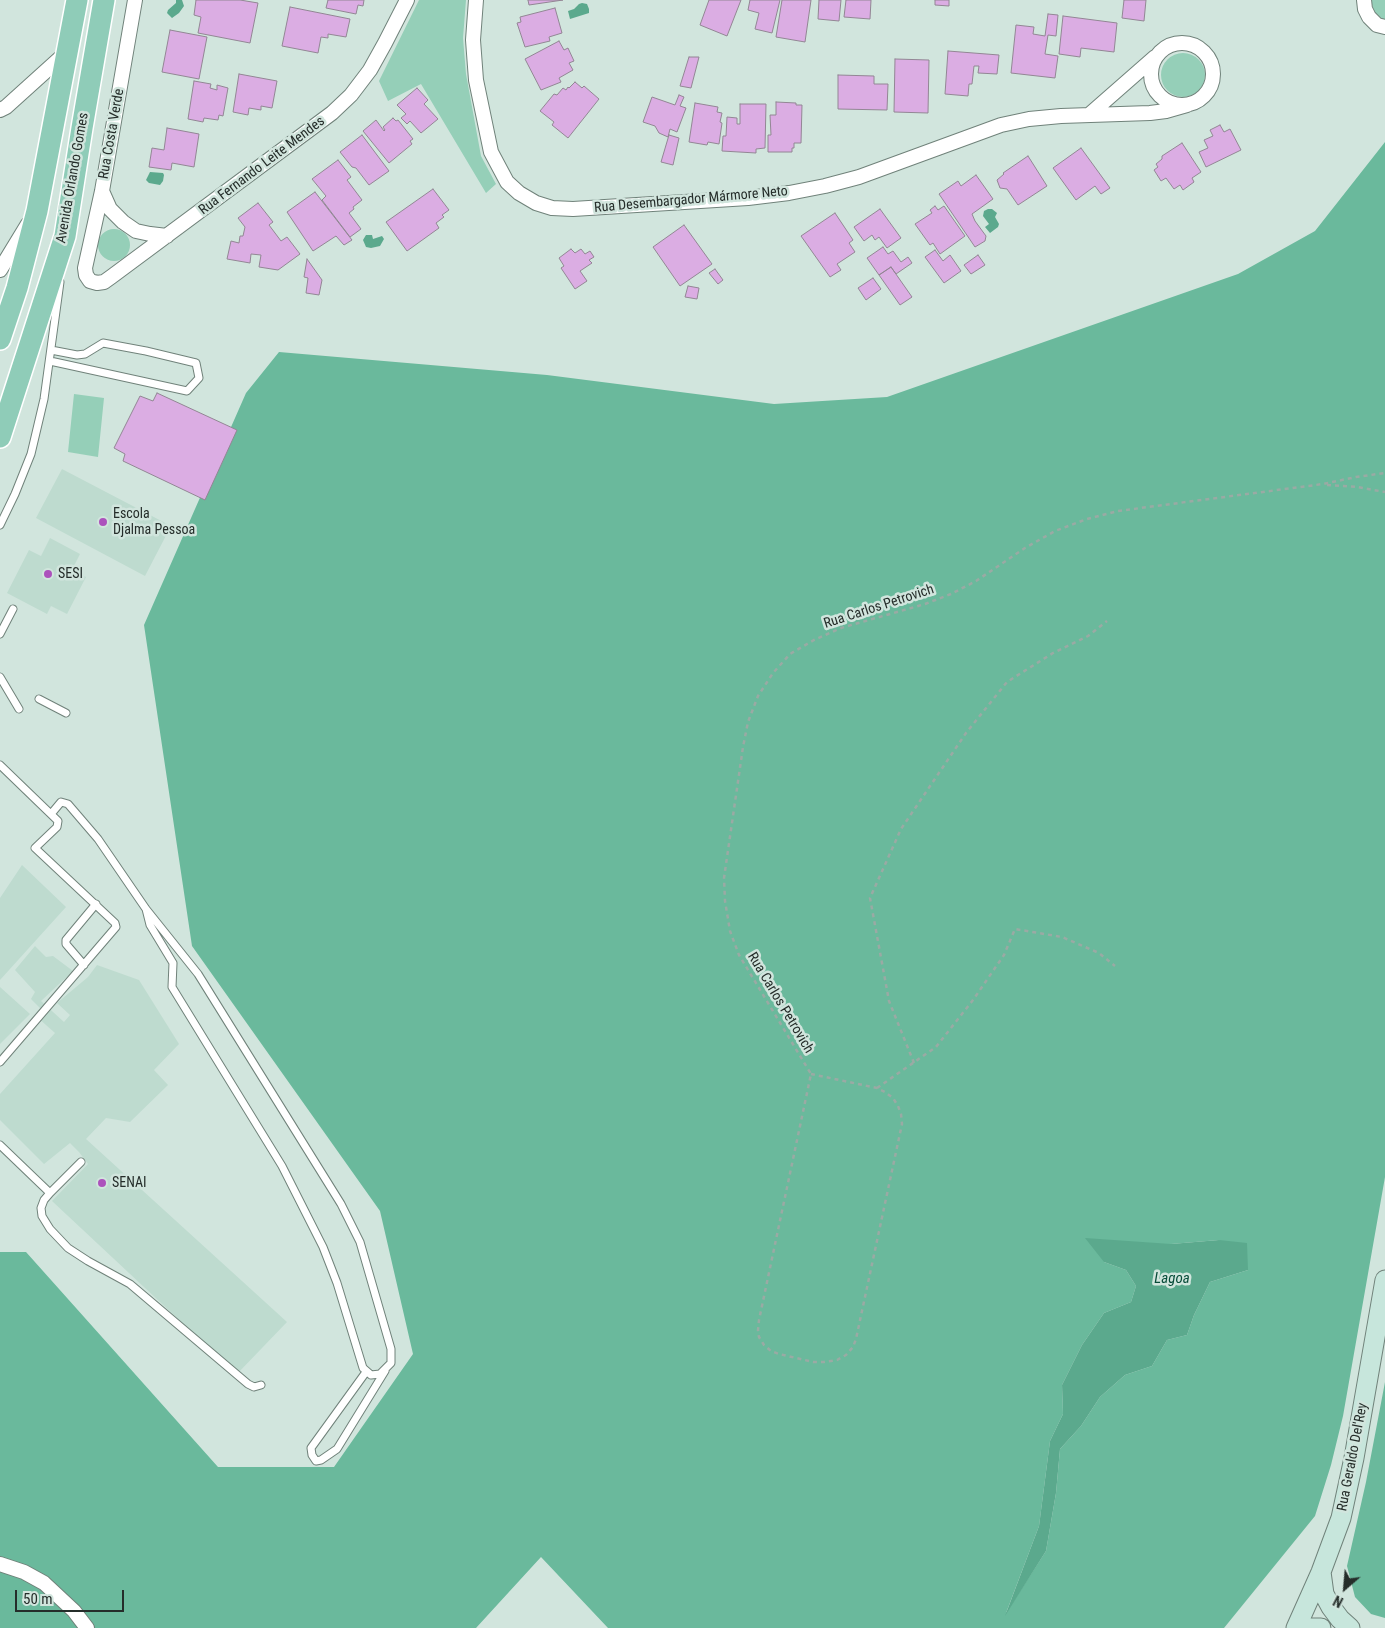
<!DOCTYPE html>
<html>
<head>
<meta charset="utf-8">
<style>
  body { margin:0 }
  #map { position:relative; width:1385px; height:1628px; overflow:hidden; background:#d1e5dd; font-family:"Roboto Condensed",sans-serif }
  canvas { display:block }
  .north { position:absolute; left:1320px; top:1563px; width:50px; height:50px; -webkit-text-stroke:4px #d1e5dd; paint-order:stroke; rotate:207deg; font-size:14px; font-weight:700; line-height:20px; text-align:center; color:#252d2a }
  .north::after { content:''; display:block; margin:auto; width:18px; height:22px; background:#252d2a; clip-path:polygon(50% 0,100% 100%,50% 72%,0 100%) }
  .scale { position:absolute; left:15px; top:1590px; width:109px; height:22px; box-sizing:border-box; border:2px solid #252d2a; border-top:0; padding-left:6px; font-size:15px; line-height:18px; white-space:nowrap; color:#252d2a; -webkit-text-stroke:4px #d1e5dd; paint-order:stroke }
</style>
</head>
<body>
<div id="map">
<canvas width="1385" height="1628"></canvas>
<div class="north">N</div>
<div class="scale">50 m</div>
</div>
<script>
const c = document.querySelector('canvas').getContext('2d');
c.lineJoin = 'round';
function fill(path, color) {
  c.fillStyle = color;
  c.fill(path, 'evenodd');
}
function shape(rows) {
  const path = new Path2D();
  for (const r of rows) {
    if (r.length === 3) {
      path.moveTo(r[0] + r[2], r[1]);
      path.arc(r[0], r[1], r[2], 0, 2 * Math.PI);
      continue;
    }
    path.moveTo(r[0], r[1]);
    for (let i = 2; i < r.length; i += 2) path.lineTo(r[i], r[i + 1]);
  }
  return path;
}
function stroke(path, color, width, dash) {
  c.strokeStyle = color;
  c.lineWidth = width;
  c.lineCap = dash ? 'butt' : 'round';
  c.setLineDash(dash || []);
  c.stroke(path);
}
function drawText(font, color, halo, rows, align = 'center') {
  c.font = font + ' "Roboto Condensed",sans-serif';
  c.lineWidth = 5;
  c.setLineDash([]);
  c.textBaseline = 'middle';
  c.strokeStyle = halo;
  c.fillStyle = color;
  for (const [text, x, y, turn = 0] of rows) {
    c.save();
    c.translate(x, y);
    c.rotate((+turn || 0) * Math.PI / 180);
    c.textAlign = isNaN(turn) ? turn : align;
    if (halo) c.strokeText(text, 0, 0);
    c.fillText(text, 0, 0);
    c.restore();
  }
}
const built = shape([
  [62,469,171,526,145,576,36,518],
  [50,538,80,554,72,570,86,577,67,614,51,606,47,614,7,593,29,550,41,556],
  [22,865,66,907,0,980,0,898],
  [35,946,46,957,53,956,73,971,41,1001,64,1022,70,1015,57,1003,88,977,97,965,139,980,179,1044,154,1070,168,1085,130,1122,106,1118,86,1139,287,1322,237,1374,52,1201,88,1164,79,1152,70,1143,44,1164,0,1120,0,1094,55,1033,37,1017,42,1010,31,999,35,992,15,970],
  [0,987,30,1014,0,1044]
]);
const green = shape([
  [419,0,466,0,463,38,466,74,481,156,496,184,486,193,421,84,388,101,379,81],
  [1371,0,1385,0,1385,21,1374,12],
  [1183,75,22],
  [114,245,16],
  [74,394,104,398,98,457,68,452]
]);
const forest = shape([
  [1385,142,1385,1177,1343,1416,1331,1465,1315,1516,1224,1628,608,1628,541,1557,476,1628,0,1628,0,1252,26,1252,218,1467,334,1467,413,1354,380,1211,192,946,144,625,246,393,279,352,547,375,774,404,887,397,1238,274,1315,231],
  [1219,1240,1248,1270,1210,1282,1194,1315,1187,1335,1167,1340,1152,1366,1125,1375,1100,1397,1081,1426,1060,1449,1056,1493,1046,1551,1006,1613,1039,1526,1050,1441,1063,1414,1062,1385,1082,1345,1104,1313,1131,1302,1136,1286,1126,1270,1104,1262,1171,1244],
  [1385,1382,1385,1618,1371,1614,1355,1597,1347,1566,1366,1482]
]);
const water = shape([
  [176,0,182,0,184,6,179,13,172,18,167,13,168,10,176,3],
  [582,3,587,4,589,9,589,13,570,19,568,11,574,9,579,4],
  [150,172,163,173,164,175,163,181,160,185,149,183,146,180],
  [988,209,992,209,997,213,995,217,999,224,998,227,990,233,985,227,989,224,983,216,984,211],
  [366,235,372,235,373,239,382,236,384,239,380,246,371,248,366,247,363,240],
  [1085,1238,1171,1244,1219,1240,1247,1243,1248,1270,1210,1282,1194,1315,1187,1335,1167,1340,1152,1366,1125,1375,1100,1397,1081,1426,1060,1449,1056,1493,1046,1551,1005,1616,1039,1526,1050,1441,1063,1414,1062,1385,1082,1345,1104,1313,1131,1302,1136,1286,1126,1270,1104,1262]
]);
const building = shape([
  [196,0,240,0,258,3,250,43,198,33,201,17,194,15,196,0],
  [328,0,364,0,363,6,358,5,356,14,326,8,328,0],
  [528,0,563,0,529,5,528,0],
  [709,0,741,0,727,36,700,25,709,0],
  [750,0,780,0,772,33,755,29,759,13,748,10,750,0],
  [782,0,811,0,805,42,776,37,782,0],
  [819,0,841,0,839,21,818,19,819,0],
  [846,0,871,0,870,19,844,17,846,0],
  [935,0,949,0,949,6,935,5,935,0],
  [1124,0,1146,0,1144,21,1122,18,1124,0],
  [290,7,350,19,346,37,328,34,328,38,321,37,318,53,282,46,290,7],
  [555,8,562,33,549,37,550,41,525,47,517,23,521,22,520,17,555,8],
  [1048,14,1058,15,1056,36,1048,35,1045,54,1058,56,1055,78,1011,73,1016,25,1034,27,1033,34,1045,36,1048,14],
  [1063,16,1117,23,1114,52,1081,48,1080,57,1059,54,1063,16],
  [170,30,207,37,199,79,162,72,170,30],
  [559,41,564,50,568,48,574,61,569,63,573,70,559,78,561,82,541,90,525,59,559,41],
  [948,51,999,55,997,74,978,73,979,66,974,66,972,84,969,84,968,96,945,94,948,51],
  [689,57,699,57,691,88,680,86,689,57],
  [895,59,929,60,928,113,894,112,895,59],
  [239,74,277,81,272,108,261,106,261,110,249,108,248,115,233,112,239,74],
  [838,75,874,76,874,84,888,84,887,110,838,109,838,75],
  [194,81,211,84,210,88,217,90,217,85,228,88,223,116,219,115,218,120,204,118,203,122,188,119,194,81],
  [575,82,582,88,584,86,599,99,568,138,552,125,554,122,540,111,554,94,557,95,563,88,566,90,568,87,569,88,575,82],
  [417,88,428,100,424,104,438,119,421,133,410,121,407,124,401,118,406,114,397,105,417,88],
  [679,95,684,97,680,106,686,108,677,132,670,129,668,137,659,133,655,126,643,122,652,97,675,105,679,95],
  [776,102,796,103,796,105,802,105,801,143,794,143,794,148,792,148,792,152,768,152,768,135,771,135,770,115,776,115,776,102],
  [695,103,718,107,717,112,722,113,720,122,722,123,719,144,708,142,707,145,689,142,695,103],
  [740,104,766,104,765,148,756,149,756,153,722,151,723,136,726,136,727,117,737,118,737,124,740,124,740,104],
  [393,118,396,121,398,120,413,139,410,141,412,144,389,163,363,131,376,120,384,131,385,130,383,127,393,118],
  [1220,125,1224,132,1230,129,1241,150,1206,167,1199,152,1208,148,1204,140,1213,136,1210,130,1220,125],
  [167,128,199,134,194,167,172,163,171,170,149,167,152,148,164,150,167,128],
  [362,135,389,171,369,185,356,168,352,167,340,152,362,135],
  [669,135,679,138,673,165,661,162,669,135],
  [1182,143,1201,172,1192,178,1194,182,1183,190,1180,185,1174,189,1166,178,1161,181,1154,170,1158,167,1156,164,1162,159,1162,156,1182,143],
  [1081,148,1110,188,1101,194,1095,186,1076,200,1053,168,1081,148],
  [1028,156,1047,186,1018,205,1007,189,1000,188,997,180,1004,174,1003,173,1028,156],
  [338,160,351,177,347,180,362,200,353,207,354,209,349,213,361,229,350,237,322,200,326,196,312,179,338,160],
  [976,175,993,199,972,214,975,221,986,236,985,241,975,247,939,194,958,181,961,186,976,175],
  [433,189,449,210,442,215,444,217,436,223,439,228,407,251,386,222,433,189],
  [315,192,352,240,344,245,336,236,313,251,287,212,315,192],
  [258,203,273,222,269,225,281,241,287,237,300,254,278,270,259,267,261,255,251,254,250,263,227,259,231,241,239,243,240,236,243,236,245,227,238,218,258,203],
  [935,206,938,210,944,206,965,236,940,254,933,243,930,245,915,224,932,213,930,210,935,206],
  [880,209,901,238,887,248,879,237,875,240,872,235,864,241,854,227,880,209],
  [835,213,853,240,849,243,855,252,837,264,841,270,830,277,801,236,835,213],
  [684,225,712,264,680,286,653,247,684,225],
  [883,247,888,254,893,251,901,262,908,257,912,263,896,274,891,267,879,275,867,258,883,247],
  [571,249,575,253,581,249,585,254,590,251,594,257,589,260,592,263,580,271,587,281,575,289,561,268,564,266,559,258,571,249],
  [935,250,943,261,950,255,961,271,944,283,925,257,935,250],
  [978,255,985,265,971,274,964,265,978,255],
  [307,259,322,280,319,295,306,293,308,278,304,277,307,259],
  [891,267,912,297,900,305,879,275,891,267],
  [715,269,723,280,718,284,709,273,715,269],
  [873,278,881,289,866,300,858,288,873,278],
  [688,286,699,288,697,299,685,297,688,286],
  [157,393,237,430,205,500,123,461,125,454,114,448,140,396,153,401,157,393]
]);
const path = shape([
  [1327,485,1357,487,1385,492],
  [914,1063,889,1001,870,898,901,829,966,733,1007,682,1053,653,1088,636,1107,621],
  [811,1074,877,1088,885,1092,893,1098,898,1106,901,1114,902,1124,856,1339,853,1347,846,1355,837,1360,824,1362,813,1362,779,1354,771,1351,764,1345,759,1337,758,1330,759,1320,811,1074,739,955,730,931,725,901,724,878,743,747,748,722,758,696,773,673,790,654,814,640,841,628,925,604,951,594,976,581,1025,548,1055,531,1087,519,1118,511,1323,484,1356,477,1385,473],
  [877,1088,936,1047,973,1000,1004,955,1015,929,1062,937,1099,953,1115,966]
]);
const service = shape([
  [50,361,187,391,199,378,196,363,146,351,103,343,85,354,77,355,51,350],
  [0,525,15,494,31,454,44,399,60,282],
  [0,634,13,609],
  [0,677,19,709],
  [39,699,66,713],
  [0,765,58,821,57,827,35,848,115,923,116,927,0,1062],
  [51,814,61,802,68,804,98,839,146,909,198,974,341,1204,360,1242,391,1349,391,1363,380,1374,371,1375,363,1368,337,1283,323,1247,282,1166,172,987,173,963,150,925,146,909],
  [84,965,66,944,66,940,96,904],
  [0,1145,50,1193,81,1162],
  [50,1193,44,1200,41,1208,42,1216,50,1229,68,1248,88,1261,130,1284,248,1384,254,1387,261,1385],
  [366,1372,311,1448,312,1455,316,1461,321,1460,337,1449,385,1371]
]);
const minor = shape([
  [135,0,102,191,85,268,86,275,90,281,97,283,104,282,111,277,332,113,351,95,370,70,385,43,407,0],
  [476,0,473,40,476,80,491,152,507,182,519,193,536,203,552,208,573,209,748,198,789,193,825,186,859,177,1001,125,1029,119,1061,116,1150,113,1166,111,1187,105],
  [1364,0,1365,9,1369,17,1377,25,1385,27],
  [1182,74,31],
  [0,110,6,107,68,51],
  [1090,114,1155,57],
  [102,191,110,209,123,222,136,231,150,234,167,236],
  [0,270,28,224],
  [0,1564,24,1572,44,1583,74,1611,87,1628]
]);
const secondary = shape([
  [1321,1572,1324,1594,1331,1607,1340,1619,1350,1628],
  [1296,1628,1321,1572,1341,1518,1354,1458,1385,1280],
  [1305,1628,1321,1628]
]);
const primary = shape([
  [0,339,17,288,37,211,77,0],
  [0,437,65,236,82,128,104,0]
]);
const markers = [
  [103,522,5,"#ac51bc"],
  [48,574,5,"#ac51bc"],
  [102,1183,5,"#ac51bc"]
];
const streetNames = [
  ["Rua Costa Verde",112,134,-80],
  ["Rua Fernando Leite Mendes",262,166,-37],
  ["Avenida Orlando Gomes",73,178,-80],
  ["Rua Desembargador Mármore Neto",691,200,-5],
  ["Rua Carlos Petrovich",879,607,-18],
  ["Rua Carlos Petrovich",780,1003,59],
  ["Rua Geraldo Del'Rey",1353,1457,-79]
];
const poiNames = [
  ["Escola",113,514],
  ["Djalma Pessoa",113,530],
  ["SESI",58,574],
  ["SENAI",112,1183]
];
const waterNames = [
  ["Lagoa",1172,1279]
];
fill(built, '#bedbcf');
fill(green, '#95cfb8');
fill(forest, '#6ab99c');
fill(water, '#5ba98d');
fill(building, '#dbade3');
stroke(building, '#928694', 1);
stroke(service, '#70827a', 9);
stroke(minor, '#70827a', 16);
stroke(secondary, '#70827a', 21);
stroke(primary, '#fff', 24);
stroke(path, '#9aaaa4', 2.5, [4, 4]);
stroke(service, '#fff', 7);
stroke(minor, '#fff', 14);
stroke(secondary, '#c7e6dc', 19);
stroke(primary, '#8fccb8', 21);
for (const [x, y, r, color] of markers) {
  const dot = new Path2D();
  dot.arc(x, y, r, 0, 2 * Math.PI);
  c.fillStyle = color;
  c.fill(dot);
  stroke(dot, '#d1e5dd', 2);
}
drawText('14px', '#252d2a', '#d1e5dd', streetNames);
drawText('14px', '#252d2a', '#d1e5dd', poiNames, 'left');
drawText('italic 15px', '#064b38', '#d1e5dd', waterNames);
</script>
</body>
</html>
